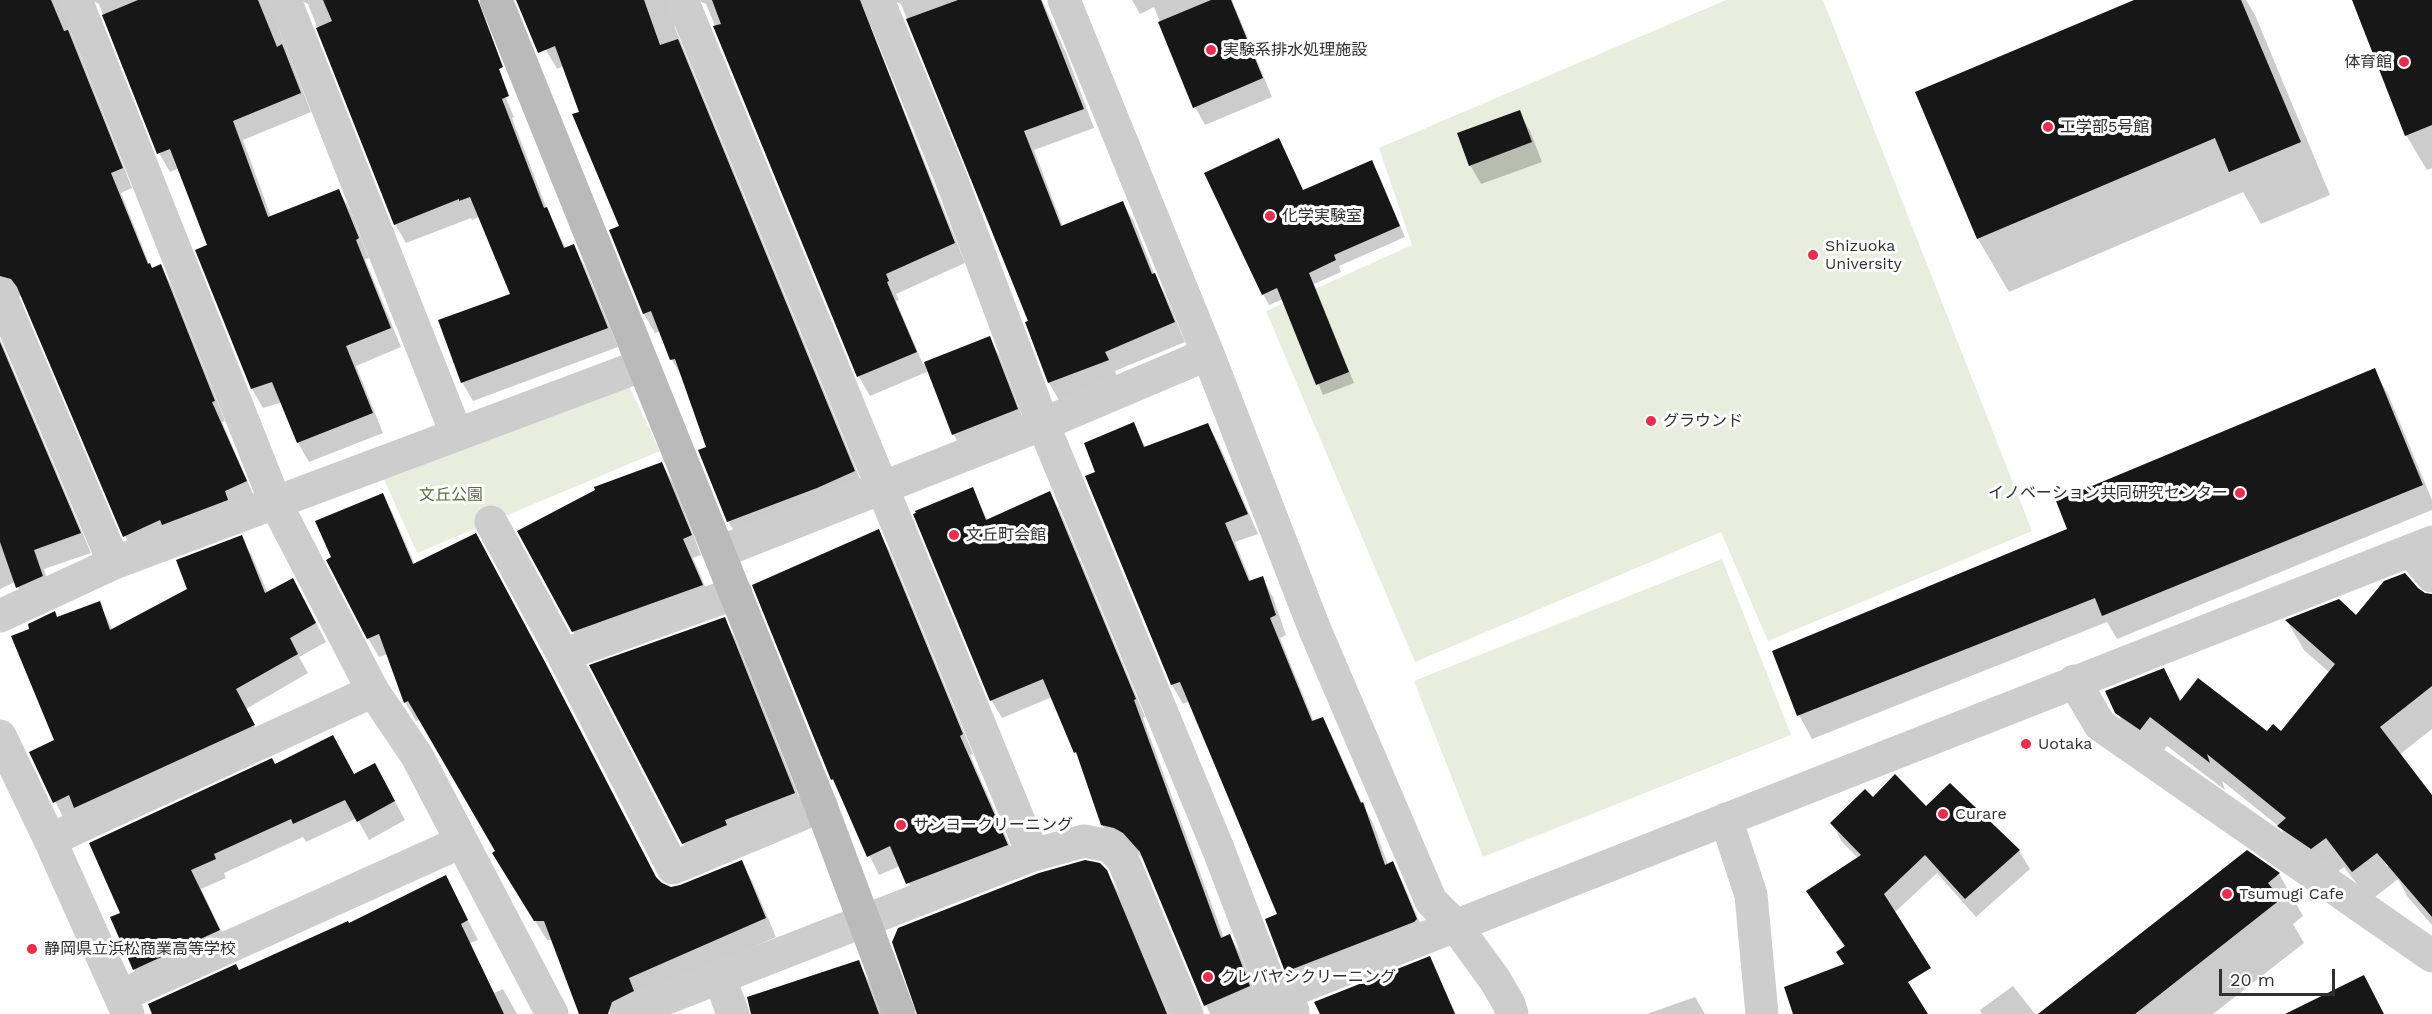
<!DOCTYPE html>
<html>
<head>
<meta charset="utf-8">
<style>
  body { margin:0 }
  #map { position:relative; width:2432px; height:1014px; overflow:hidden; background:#fff; font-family:"Work Sans",sans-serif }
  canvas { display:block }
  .scale { position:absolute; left:2219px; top:969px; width:116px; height:27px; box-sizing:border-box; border:3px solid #303030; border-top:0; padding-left:8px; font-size:18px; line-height:21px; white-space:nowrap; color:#303030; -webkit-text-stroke:4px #fff; paint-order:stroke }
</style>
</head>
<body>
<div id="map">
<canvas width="2432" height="1014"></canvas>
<div class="scale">20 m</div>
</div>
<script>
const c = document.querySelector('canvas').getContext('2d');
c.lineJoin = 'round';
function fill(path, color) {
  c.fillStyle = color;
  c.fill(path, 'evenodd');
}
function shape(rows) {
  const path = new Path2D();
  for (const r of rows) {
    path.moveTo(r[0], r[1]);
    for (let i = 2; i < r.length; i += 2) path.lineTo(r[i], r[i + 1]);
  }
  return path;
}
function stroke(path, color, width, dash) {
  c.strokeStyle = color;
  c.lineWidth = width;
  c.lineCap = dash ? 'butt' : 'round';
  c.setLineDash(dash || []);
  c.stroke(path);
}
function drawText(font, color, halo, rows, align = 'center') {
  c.font = font + ' "Work Sans","Noto Sans JP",sans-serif';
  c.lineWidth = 6;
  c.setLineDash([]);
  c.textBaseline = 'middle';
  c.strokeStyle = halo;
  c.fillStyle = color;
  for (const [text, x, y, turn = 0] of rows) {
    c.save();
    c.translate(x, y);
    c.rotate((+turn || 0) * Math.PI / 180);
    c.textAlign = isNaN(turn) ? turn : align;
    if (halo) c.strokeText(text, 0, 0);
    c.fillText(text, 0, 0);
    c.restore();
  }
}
const green = shape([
  [1726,0,1823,0,2032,531,1768,641,1721,532,1415,662,1266,311,1412,245,1379,148],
  [627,382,660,451,417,553,384,479],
  [1722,559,1791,735,1483,857,1414,681]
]);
const shadow = shape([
  [0,0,464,0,514,117,512,118,548,212,566,249,573,246,584,265,618,347,473,401,462,382,512,295,479,217,472,220,471,218,406,243,395,224,308,4,300,0,277,17,278,27,311,112,243,140,271,217,339,191,350,210,369,258,365,259,401,347,356,366,383,433,309,462,298,443,282,402,263,408,252,389,197,251,208,246,179,168,170,172,159,153,99,4,91,0,68,18,69,27,132,188,121,193,150,266,152,269,160,266,171,285,225,421,222,422,256,501,136,555,125,536,24,298,14,294,0,299],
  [526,0,1042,0,1066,53,1094,128,1034,150,1063,227,1123,203,1134,222,1155,276,1165,294,1185,342,1115,371,1118,379,1060,402,1049,383,1027,323,1030,322,901,4,892,0,870,18,871,28,965,263,896,294,899,300,896,301,923,364,989,338,1000,357,1027,429,965,454,954,435,929,371,870,396,859,377,706,4,697,0,674,17,675,28,865,491,739,540,728,521,708,448,683,379,672,360,660,331,655,333,644,314,621,227,564,66,557,69,546,50],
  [1132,0,1232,0,1272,97,1205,125,1195,107,1154,7,1140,14],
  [2135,0,2246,0,2255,15,2330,195,2261,224,2243,192,2009,292,1978,239,1917,93],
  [2354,0,2432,0,2432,168,2427,170,2406,135],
  [1519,112,1530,131,1542,162,1481,184,1470,165],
  [1378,173,1405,237,1339,266,1341,272,1314,284,1354,383,1323,395,1283,299,1269,305,1263,294,1304,192],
  [0,339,91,553,44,569,52,595,28,606,15,582,0,589],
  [2374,370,2388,394,2432,500,2432,510,2117,639,2107,622,1812,739,1799,715,1774,652,2069,530],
  [1133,424,1146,448,1207,425,1219,444,1258,534,1235,542,1251,582,1262,578,1273,597,1286,635,1280,638,1314,722,1322,719,1333,738,1362,803,1373,823,1388,865,1392,863,1403,883,1427,939,1298,991,1287,972,1267,920,1279,914,1190,701,1183,704,1172,685,1087,477,1097,472],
  [662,464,673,483,701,555,693,558,713,605,584,650,573,631],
  [972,489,988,521,1050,493,1060,511,1145,717,1143,718,1224,938,1230,936,1240,953,1259,1004,1235,1014,1210,1014,1144,860,1135,850,1112,842,1102,825,1080,761,1052,697,1002,718,992,701,915,515],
  [382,495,393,514,415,565,486,554,658,881,670,888,680,887,741,861,752,881,776,937,629,1002,597,1014,584,1014,553,940,547,940,505,873,497,852,420,720,416,721,405,702,388,654,379,657,368,638,333,558],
  [878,531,889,550,973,754,970,755,1018,864,919,903,900,866,879,875,832,779],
  [241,537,252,556,268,594,304,599,326,642,299,657,308,673,246,709,264,745,65,821,31,753,55,741,57,618,99,603,113,630,189,589],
  [2425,595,2432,596,2432,729,2399,755,2432,804,2432,810,2379,853,2387,867,2432,834,2432,925,2407,896,2398,879,2370,901,2344,867,2329,878,2296,856,2281,828,2222,781,2225,790,2167,746,2158,759,2134,743,2117,712,2163,669,2182,702,2267,733,2281,733,2330,673,2304,650,2287,621,2356,617],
  [724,619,735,638,805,812,694,863,683,843],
  [275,766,354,776,385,783,405,820,369,840,357,818,306,842,303,837,224,873,226,878,201,889,230,949,145,988,134,969,122,914],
  [1873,799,1926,808,2019,851,2030,869,1976,917,1937,873,1894,913,1895,963,1926,1014,1795,1014,1845,965,1845,948,1808,892,1858,858,1842,842,1832,823],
  [2247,852,2279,874,2303,916,2293,924,2304,943,2213,1014,2040,1014],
  [1106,871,1124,902,1169,1014,919,1014],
  [446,877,478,940,470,943,494,993,503,989,517,1014,149,1014,239,972,349,925],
  [1429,958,1456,1014,1322,1014],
  [858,962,875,992,884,1014,752,1014],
  [2013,986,2035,1014,1982,1014,1980,1010],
  [1695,997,1705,1014,1647,1014]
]);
const building = shape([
  [0,0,51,0,64,31,68,30,123,168,111,173,148,264,150,263,152,268,161,264,215,401,212,402,247,481,225,491,228,500,162,525,160,520,123,537,17,287,11,279,0,276],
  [138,0,258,0,277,47,282,44,301,93,233,121,268,217,339,189,359,238,356,240,391,328,346,346,373,413,297,443,272,382,251,389,195,250,207,245,170,149,157,154,102,15],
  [323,0,478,0,503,67,499,69,509,96,502,99,544,208,547,207,564,248,574,244,608,328,461,383,438,320,510,294,470,197,459,201,459,199,394,225,316,28,332,21],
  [516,0,644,0,660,45,678,39,855,471,817,488,727,522,698,450,706,447,675,359,670,360,651,311,643,314,609,230,619,226,572,114,579,112,555,46,538,53],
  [712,0,860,0,955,243,886,274,889,281,887,282,917,352,857,377,713,26,721,24],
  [958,0,1041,0,1084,109,1024,131,1061,226,1123,201,1152,274,1155,273,1175,322,1105,352,1109,360,1048,383,1025,322,1028,321,906,19],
  [1211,0,1231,0,1263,78,1193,108,1158,22],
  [2134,0,2241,0,2301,142,2229,172,2215,138,1977,239,1915,92],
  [2352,0,2432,0,2432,125,2405,136],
  [1520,110,1532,142,1469,166,1457,133],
  [1279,138,1303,190,1372,160,1400,226,1334,255,1336,260,1309,273,1349,372,1316,385,1277,288,1262,295,1204,173],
  [990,336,1018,409,952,435,924,362],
  [0,342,81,533,34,550,43,576,16,588,0,542],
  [2375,368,2423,485,2102,616,2095,598,1797,716,1772,651,2067,529,2056,501],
  [1134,422,1144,447,1208,423,1248,514,1225,523,1249,581,1263,576,1276,615,1270,618,1312,721,1323,717,1361,803,1363,802,1385,865,1393,861,1417,919,1414,922,1285,972,1265,919,1277,914,1180,682,1171,685,1085,476,1095,472,1084,443],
  [662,462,692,535,683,539,703,585,572,632,517,531,595,490,594,487],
  [973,487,986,520,1050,491,1136,699,1134,700,1221,938,1230,934,1250,986,1204,1006,1140,852,1123,833,1114,828,1101,825,1076,752,1074,753,1043,679,990,701,913,514,916,513,915,511],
  [383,493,413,564,476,533,546,664,656,877,662,883,671,887,680,885,742,860,766,918,629,978,634,991,612,1002,608,1014,579,1014,544,921,534,921,492,853,495,851,408,701,404,703,379,634,367,639,326,560,331,557,315,521],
  [879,529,963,734,960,736,1008,845,906,884,890,846,867,857,833,779,831,780,752,585],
  [242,535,265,593,293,578,316,623,290,638,298,654,236,689,255,725,74,808,69,795,53,803,29,752,54,740,11,636,29,629,28,624,55,611,57,617,100,601,110,630,187,589,176,560],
  [2405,573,2418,588,2425,593,2432,594,2432,686,2380,727,2432,795,2432,917,2377,853,2352,872,2326,838,2311,849,2277,826,2286,818,2207,754,2210,763,2150,717,2140,730,2115,713,2105,691,2164,668,2180,701,2198,678,2267,731,2273,724,2281,731,2335,664,2285,620,2339,599,2356,615,2384,581],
  [725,617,795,793,725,820,727,825,682,844,589,665],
  [333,735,354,774,375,763,395,801,357,822,345,800,293,824,291,819,214,854,216,859,191,870,220,930,133,970,110,917,120,913,89,843,272,758,275,764],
  [1895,774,1926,806,1950,783,2020,850,1965,899,1925,855,1884,894,1931,968,1908,982,1928,1014,1793,1014,1784,987,1844,964,1836,952,1845,946,1806,891,1861,855,1830,823,1865,789,1873,797],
  [2247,850,2280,873,2268,883,2281,899,2135,1014,2038,1014],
  [1085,860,1100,863,1107,870,1167,1014,917,1014,892,942,898,928,1039,873],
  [446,875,468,920,461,924,504,1014,152,1014,148,1004,236,964,239,970,348,921,349,923],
  [1430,956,1455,1014,1320,1014,1314,1002],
  [859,960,879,1014,751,1014,747,997],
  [2364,975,2384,1014,2285,1014]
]);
const street = shape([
  [76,0,276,504,373,691,417,756,552,1014],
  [285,0,456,433],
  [682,0,1033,855],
  [878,0,950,176,1043,424,1219,851,1275,998,1293,1011],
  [1064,0,1208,354,1315,630,1431,901,1455,925,1495,980,1509,1004,1512,1014],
  [0,294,114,563],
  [491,522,563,655],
  [2411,551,2432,576],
  [720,552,1043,424,1208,354],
  [736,593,563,655,673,868,821,806],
  [0,616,114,563,643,365],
  [2074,681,2100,725,2432,956],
  [0,736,50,840,128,1014],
  [1726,819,1751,895,1762,1014],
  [50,840,373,691],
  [720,979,733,1014],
  [120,996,461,842],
  [626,1014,1033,855,1084,841,1110,846,1123,860,1187,1014],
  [1231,1014,2432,542]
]);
const secondary = shape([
  [496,0,821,806,899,1014]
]);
const markers = [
  [1211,50,6,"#ee2b4d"],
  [2404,62,6,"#ee2b4d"],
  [2048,127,6,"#ee2b4d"],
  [1270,216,6,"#ee2b4d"],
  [1813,255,6,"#ee2b4d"],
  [1651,421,6,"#ee2b4d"],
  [2240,493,6,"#ee2b4d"],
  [954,535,6,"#ee2b4d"],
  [2026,744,6,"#ee2b4d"],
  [1943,814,6,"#ee2b4d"],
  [901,825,6,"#ee2b4d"],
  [2227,894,6,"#ee2b4d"],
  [32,949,6,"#ee2b4d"],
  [1208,977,6,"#ee2b4d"]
];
const poiNames = [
  ["実験系排水処理施設",1223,50],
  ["体育館",2392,62,"right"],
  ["工学部5号館",2060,127],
  ["化学実験室",1282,216],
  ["Shizuoka",1825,246],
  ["University",1825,264],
  ["グラウンド",1663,421],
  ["イノベーション共同研究センター",2228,493,"right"],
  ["文丘町会館",966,535],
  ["Uotaka",2038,744],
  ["Curare",1955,814],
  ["サンヨークリーニング",913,825],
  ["Tsumugi Cafe",2239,894],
  ["静岡県立浜松商業高等学校",44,949],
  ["クレバヤシクリーニング",1220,977]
];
const parkNames = [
  ["文丘公園",451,495]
];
fill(green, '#e8eddd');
fill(shadow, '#0003');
fill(building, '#171717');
stroke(street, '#cdcdcd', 33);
stroke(secondary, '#bababa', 33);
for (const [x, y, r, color] of markers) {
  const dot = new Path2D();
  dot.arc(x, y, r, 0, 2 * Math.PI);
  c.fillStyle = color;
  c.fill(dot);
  stroke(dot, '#fff', 2);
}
drawText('16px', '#303030', '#fff', poiNames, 'left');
drawText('16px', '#586e3a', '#fff', parkNames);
</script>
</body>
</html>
